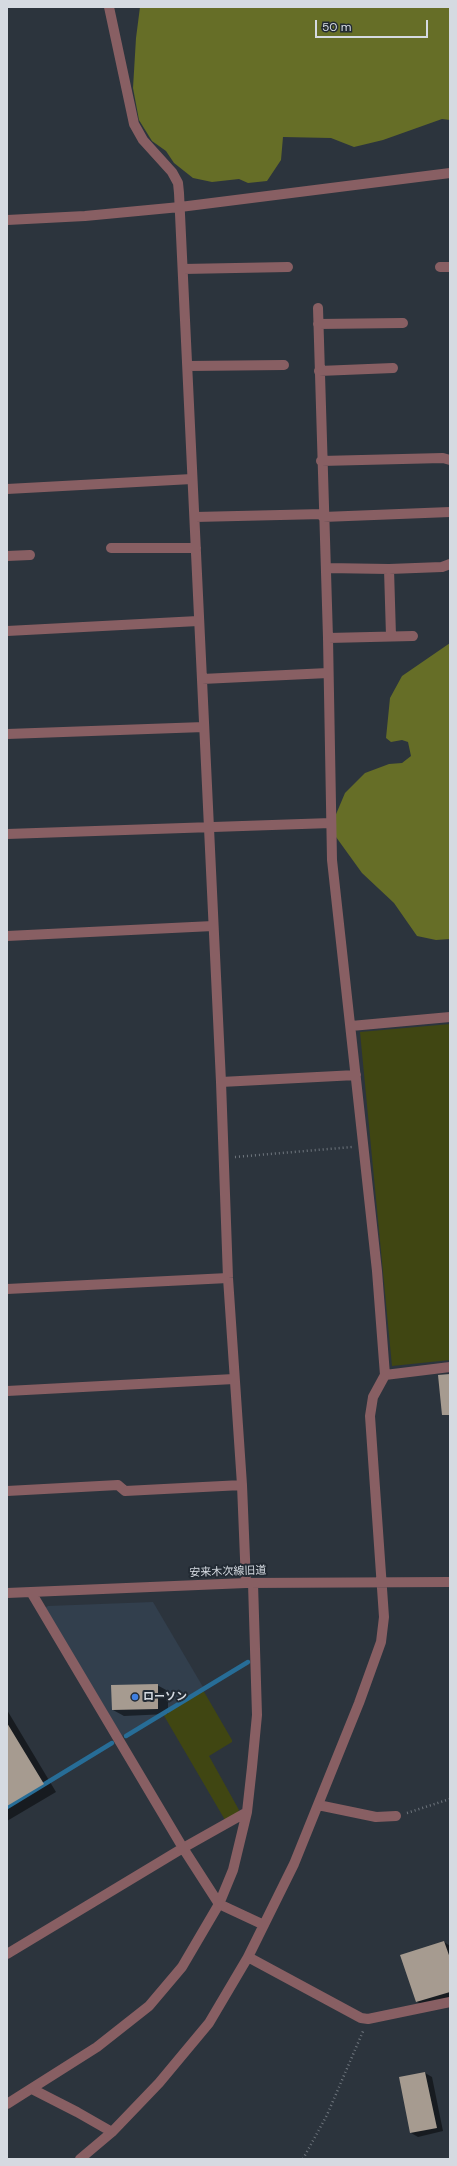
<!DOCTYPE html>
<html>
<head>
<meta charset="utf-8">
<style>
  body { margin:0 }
  #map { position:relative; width:457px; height:2166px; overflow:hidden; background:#2c343d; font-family:"DM Sans",sans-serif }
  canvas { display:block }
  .frame { position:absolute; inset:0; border:8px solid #d5dae1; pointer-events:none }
  .scale { position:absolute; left:315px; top:20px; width:113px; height:18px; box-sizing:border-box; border:2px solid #d5dae1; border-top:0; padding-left:5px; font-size:12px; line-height:14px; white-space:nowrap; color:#d5dae1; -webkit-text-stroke:3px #222a33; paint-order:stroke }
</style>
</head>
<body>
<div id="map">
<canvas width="457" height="2166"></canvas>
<div class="frame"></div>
<div class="scale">50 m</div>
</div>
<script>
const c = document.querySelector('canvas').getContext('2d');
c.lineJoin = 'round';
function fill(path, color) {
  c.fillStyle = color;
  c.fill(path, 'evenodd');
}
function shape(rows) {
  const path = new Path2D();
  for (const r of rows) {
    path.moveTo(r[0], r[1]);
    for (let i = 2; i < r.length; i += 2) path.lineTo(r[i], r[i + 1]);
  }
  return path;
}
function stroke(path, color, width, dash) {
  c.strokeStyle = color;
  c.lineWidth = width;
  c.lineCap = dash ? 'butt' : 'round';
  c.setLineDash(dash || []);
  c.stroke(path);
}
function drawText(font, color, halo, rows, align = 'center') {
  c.font = font + ' "DM Sans","Noto Sans JP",sans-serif';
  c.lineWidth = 4;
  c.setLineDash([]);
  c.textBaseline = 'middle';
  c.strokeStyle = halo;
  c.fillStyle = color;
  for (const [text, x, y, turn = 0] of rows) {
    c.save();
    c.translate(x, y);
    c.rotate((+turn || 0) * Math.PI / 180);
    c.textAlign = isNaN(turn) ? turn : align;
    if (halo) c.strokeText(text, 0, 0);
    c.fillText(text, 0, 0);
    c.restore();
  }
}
const built = shape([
  [153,1602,203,1687,122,1736,45,1608,48,1606]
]);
const green = shape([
  [450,1024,450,1360,392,1366,360,1032],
  [203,1690,232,1740,232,1742,209,1756,239,1810,238,1813,225,1820,163,1714]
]);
const forest = shape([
  [140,7,450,7,450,120,442,119,383,140,354,147,331,138,283,137,281,160,267,181,248,183,239,179,212,182,193,178,174,163,166,151,152,141,139,120,133,88,136,38],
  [450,643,450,939,436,940,417,936,394,903,362,873,336,837,334,819,345,793,365,773,389,764,402,763,411,756,408,742,402,740,391,742,386,738,390,698,402,676]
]);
const shadow = shape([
  [157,1685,168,1691,168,1714,124,1716,113,1710],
  [7,1710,56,1792,7,1821],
  [444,1942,450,1946,450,1998,424,2006,417,2002,402,1955],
  [425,2073,432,2077,443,2131,418,2137,411,2133]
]);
const stream = shape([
  [126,1736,248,1662],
  [7,1807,112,1743]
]);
const building = shape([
  [450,1374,450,1415,442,1415,438,1375],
  [158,1684,158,1709,112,1710,111,1685],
  [7,1723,44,1784,7,1806],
  [444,1941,450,1958,450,1992,416,2002,400,1955],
  [425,2072,437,2128,410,2133,399,2077]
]);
const path = shape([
  [235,1157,352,1147],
  [407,1813,450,1799],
  [303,2159,327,2115,364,2029]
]);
const minor = shape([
  [109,7,134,124,143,140,172,172,178,183,179,193,221,1082,228,1278,242,1485,246,1583],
  [7,220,85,216,180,207,450,173],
  [440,267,450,267],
  [183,269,288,267],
  [318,324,403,323],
  [188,366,284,365],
  [319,371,393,368],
  [321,461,443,458,450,460],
  [7,489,192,479],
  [195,517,323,514],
  [323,517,450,512],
  [111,548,196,548],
  [7,556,30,555],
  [326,568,389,569,442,567,450,564],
  [389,569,391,636],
  [7,631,198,621],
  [328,638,413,636],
  [202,679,328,673],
  [7,734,204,727],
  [7,834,331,823],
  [7,936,213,926],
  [351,1026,450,1017],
  [221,1082,356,1075],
  [7,1289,228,1278],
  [385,1375,450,1367],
  [7,1391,234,1379],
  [7,1491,118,1485,125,1491,242,1485],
  [31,1592,183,1848,219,1904,264,1925],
  [7,1593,246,1583,450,1582],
  [318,1805,376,1817,396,1816],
  [7,1954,183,1848,247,1812],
  [248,1957,361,2018,368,2019,450,2002],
  [32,2089,77,2112,112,2132],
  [7,2104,97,2047,149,2006,182,1967,219,1904,233,1870,247,1812,252,1767,257,1715,253,1583],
  [80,2159,112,2132,159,2083,209,2023,248,1957,294,1864,359,1703,381,1642,384,1617,370,1416,373,1397,385,1375,377,1271,332,860,328,638,318,308]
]);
const markers = [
  [135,1697,4,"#3f7fe0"]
];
const streetNames = [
  ["安来木次線旧道",228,1572,-2]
];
const poiNames = [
  ["ローソン",143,1697]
];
fill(built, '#323f4d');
fill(green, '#404612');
fill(forest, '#666e27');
fill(shadow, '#0007');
stroke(stream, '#276d97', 4.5);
fill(building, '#a69b90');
stroke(path, '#6f767e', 2.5, [1, 3]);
stroke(minor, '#885f63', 10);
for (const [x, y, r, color] of markers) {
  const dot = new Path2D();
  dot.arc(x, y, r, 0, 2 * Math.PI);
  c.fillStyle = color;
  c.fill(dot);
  stroke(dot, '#222a33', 1.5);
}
drawText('11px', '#d5dae1', '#222a33', streetNames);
drawText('bold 11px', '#d5dae1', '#222a33', poiNames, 'left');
</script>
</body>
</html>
